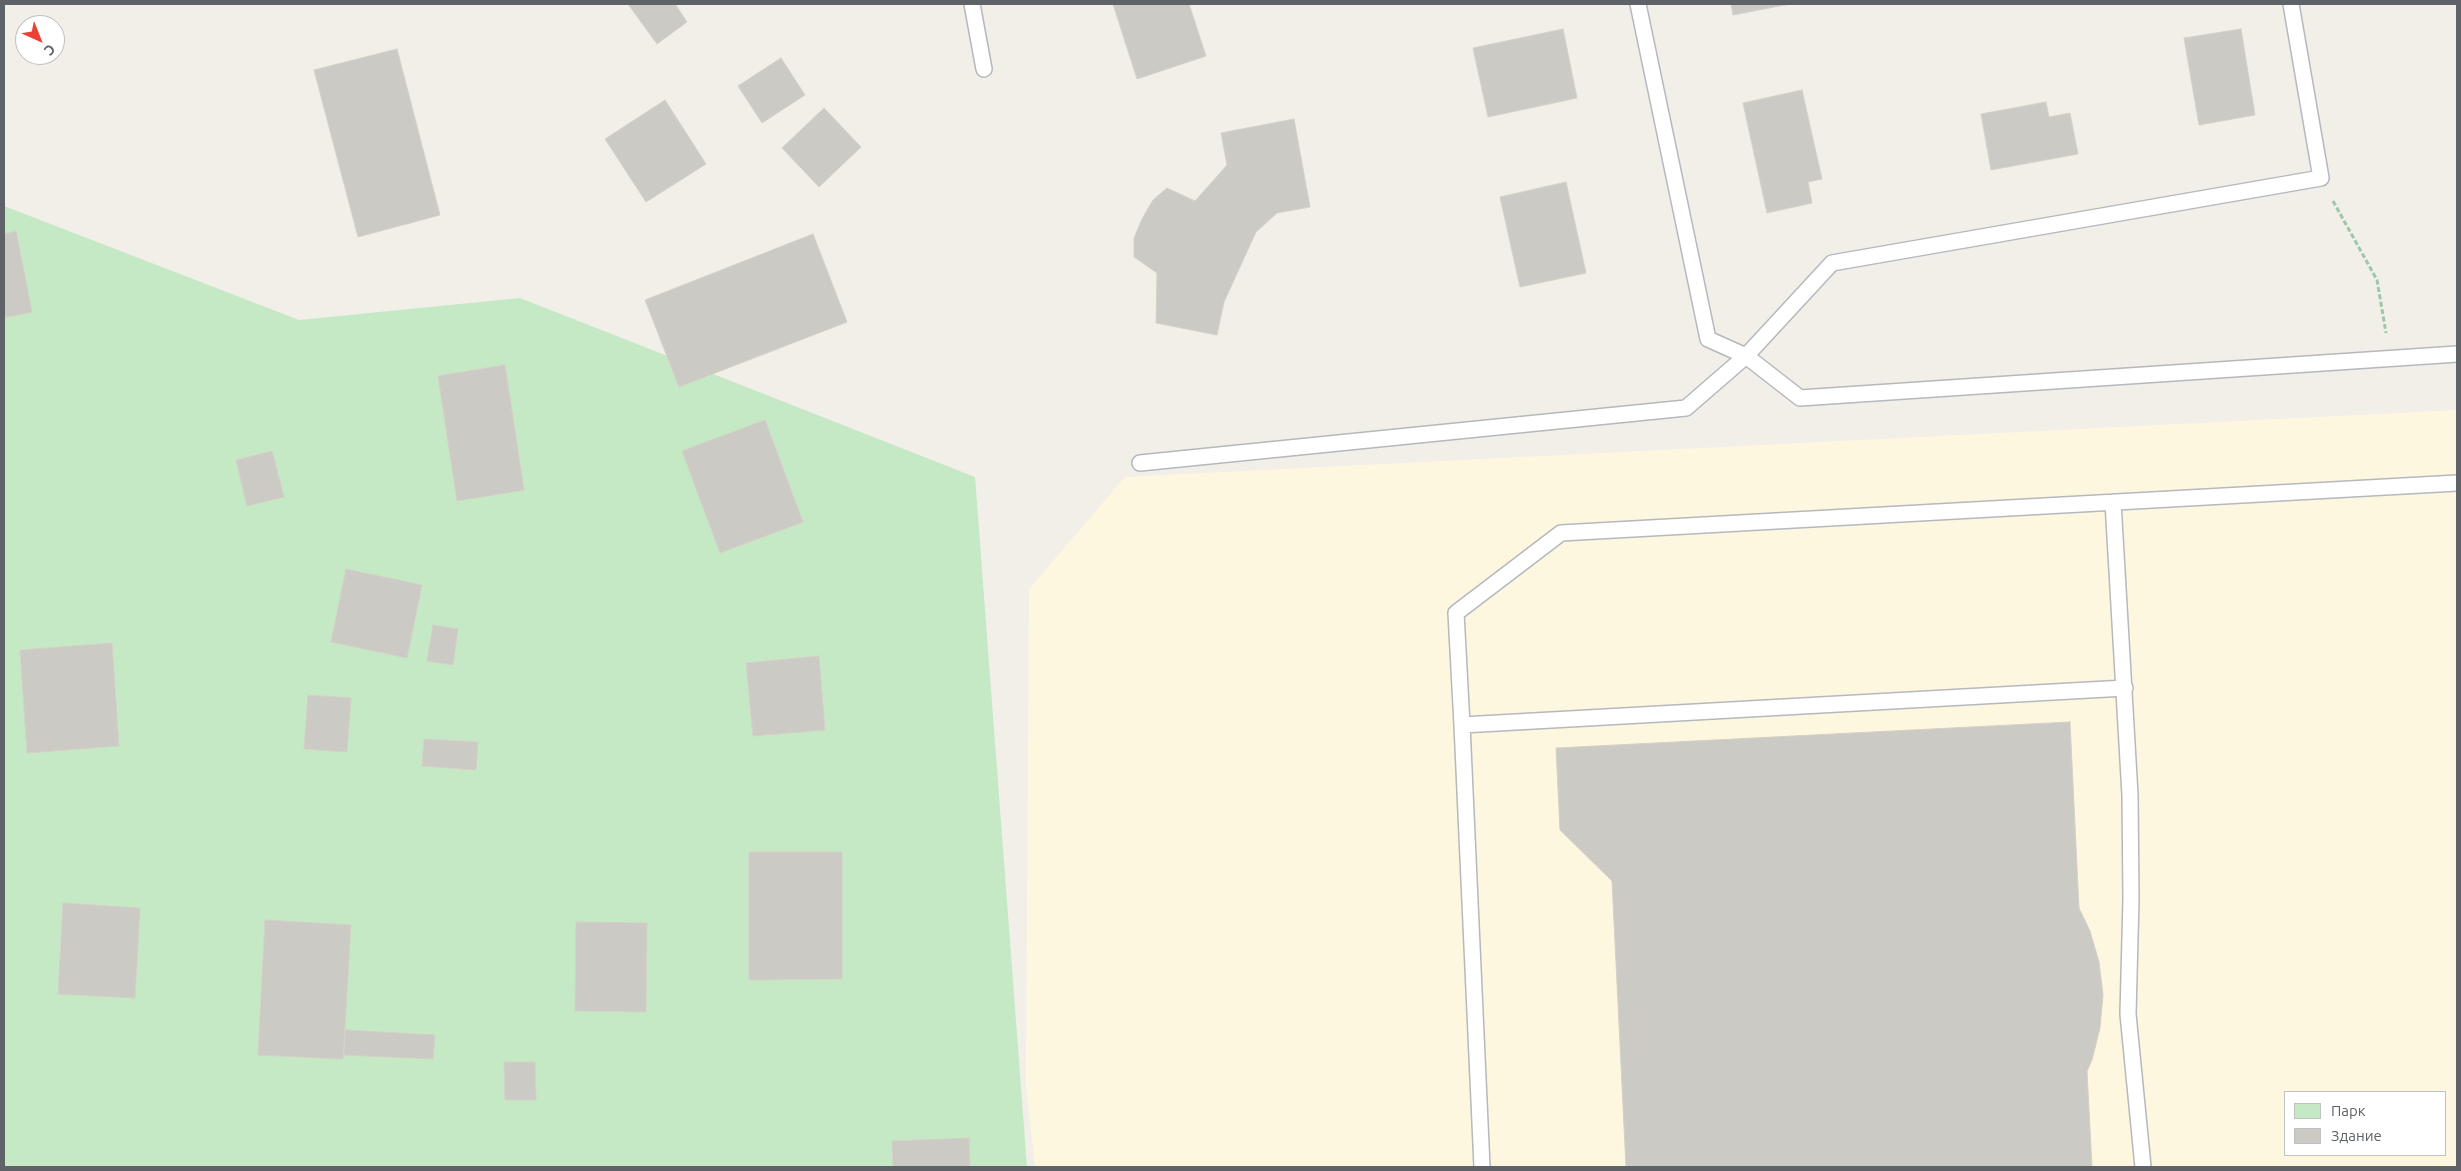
<!DOCTYPE html>
<html>
<head>
<meta charset="utf-8">
<style>
  body { margin:0 }
  #map { position:relative; width:2461px; height:1171px; overflow:hidden; background:#f1efe8; font-family:Ubuntu,sans-serif }
  canvas { display:block }
  .frame { position:absolute; inset:0; border:5px solid #5f6368; pointer-events:none }
  .legend { position:absolute; left:2284px; top:1091px; width:162px; height:65px; box-sizing:border-box; background:#fff; border:1px solid #bfc1c3; margin:0; padding:6px 9px; list-style:none; font-size:15px; color:#5f6368 }
  .legend li { display:flex; align-items:center; gap:10px; height:25px }
  .legend b { width:25px; border:1px solid #bfc1c3 }
  .north { position:absolute; left:15px; top:15px; width:50px; height:50px; box-sizing:border-box; background:#fff; border:1px solid #bfc1c3; border-radius:50%; rotate:136deg; font-size:14px; font-weight:700; line-height:20px; text-align:center; color:#5f6368 }
  .north::after { content:''; display:block; margin:auto; width:18px; height:22px; background:#ea4335; clip-path:polygon(50% 0,100% 100%,50% 72%,0 100%) }
</style>
</head>
<body>
<div id="map">
<canvas width="2461" height="1171"></canvas>
<div class="frame"></div>
<ul class="legend">
<li><b style="height:14px;background:#c5e8c5"></b>Парк</li>
<li><b style="height:14px;background:#cccac5"></b>Здание</li>
</ul>
<div class="north">С</div>
</div>
<script>
const c = document.querySelector('canvas').getContext('2d');
c.lineJoin = 'round';
function fill(path, color) {
  c.fillStyle = color;
  c.fill(path, 'evenodd');
}
function shape(rows) {
  const path = new Path2D();
  for (const r of rows) {
    path.moveTo(r[0], r[1]);
    for (let i = 2; i < r.length; i += 2) path.lineTo(r[i], r[i + 1]);
  }
  return path;
}
function stroke(path, color, width, dash) {
  c.strokeStyle = color;
  c.lineWidth = width;
  c.lineCap = dash ? 'butt' : 'round';
  c.setLineDash(dash || []);
  c.stroke(path);
}
const commercial = shape([
  [2457,410,2457,1167,1035,1167,1026,1084,1029,589,1125,477],
  [2285,1092,2445,1092,2445,1155,2285,1155]
]);
const green = shape([
  [4,206,299,320,520,298,975,477,1027,1167,4,1167]
]);
const building = shape([
  [628,4,675,4,687,22,657,44,628,4],
  [1113,4,1189,4,1206,56,1137,79,1113,4],
  [1731,4,1790,4,1733,15,1731,4],
  [1563,29,1577,98,1488,117,1473,48,1563,29],
  [2241,29,2255,115,2199,125,2184,38,2241,29],
  [397,49,440,215,358,237,314,70,397,49],
  [781,58,805,95,762,123,738,86,781,58],
  [1802,90,1822,179,1808,182,1812,203,1767,213,1743,103,1802,90],
  [665,100,706,164,646,202,605,139,665,100],
  [2046,102,2049,117,2070,113,2078,154,1991,170,1981,114,2046,102],
  [824,108,861,147,819,187,782,148,824,108],
  [1294,119,1310,207,1277,213,1256,232,1224,302,1217,335,1156,323,1157,273,1134,257,1134,238,1142,219,1153,200,1167,188,1195,201,1227,165,1221,133,1294,119],
  [1566,182,1586,273,1520,287,1500,197,1566,182],
  [16,231,32,312,4,318,4,234,16,231],
  [813,234,847,322,679,387,645,300,813,234],
  [505,365,524,490,457,501,438,376,505,365],
  [765,420,803,522,720,553,682,451,765,420],
  [272,451,284,497,247,506,236,460,272,451],
  [346,569,422,585,407,658,331,642,346,569],
  [433,625,458,629,453,665,427,661,433,625],
  [112,643,119,746,27,753,20,650,112,643],
  [819,656,825,730,753,736,746,663,819,656],
  [308,695,351,698,347,752,304,749,308,695],
  [2070,722,2079,908,2090,931,2099,962,2103,995,2100,1028,2092,1060,2087,1071,2092,1167,1626,1167,1612,881,1560,830,1556,748,2070,722],
  [424,739,478,742,476,770,422,766,424,739],
  [749,852,842,852,842,979,749,980,749,852],
  [63,903,140,908,135,998,58,994,63,903],
  [265,920,351,925,343,1059,258,1055,265,920],
  [576,922,647,923,646,1012,575,1011,576,922],
  [345,1030,435,1035,433,1059,344,1055,345,1030],
  [504,1062,535,1062,536,1100,505,1100,504,1062],
  [969,1138,970,1167,893,1167,892,1141,969,1138]
]);
const path = shape([
  [2333,201,2377,280,2386,333]
]);
const service = shape([
  [972,4,984,69],
  [1638,4,1708,339,1746,356,1832,263,2321,178,2291,4],
  [1140,463,1686,408,1746,356,1800,398,2457,354],
  [2113,502,2130,795,2131,899,2128,1014,2143,1167],
  [2125,688,1462,725,1456,613,1561,533,2457,483],
  [1462,725,1482,1167]
]);
fill(commercial, '#fef7e0');
fill(green, '#c5e8c5');
fill(building, '#cccac5');
stroke(building, '#d6d1c6', 1);
stroke(service, '#b5b8bc', 18);
stroke(path, '#9cc7a9', 3, [5, 2.5]);
stroke(service, '#fff', 15);
</script>
</body>
</html>
